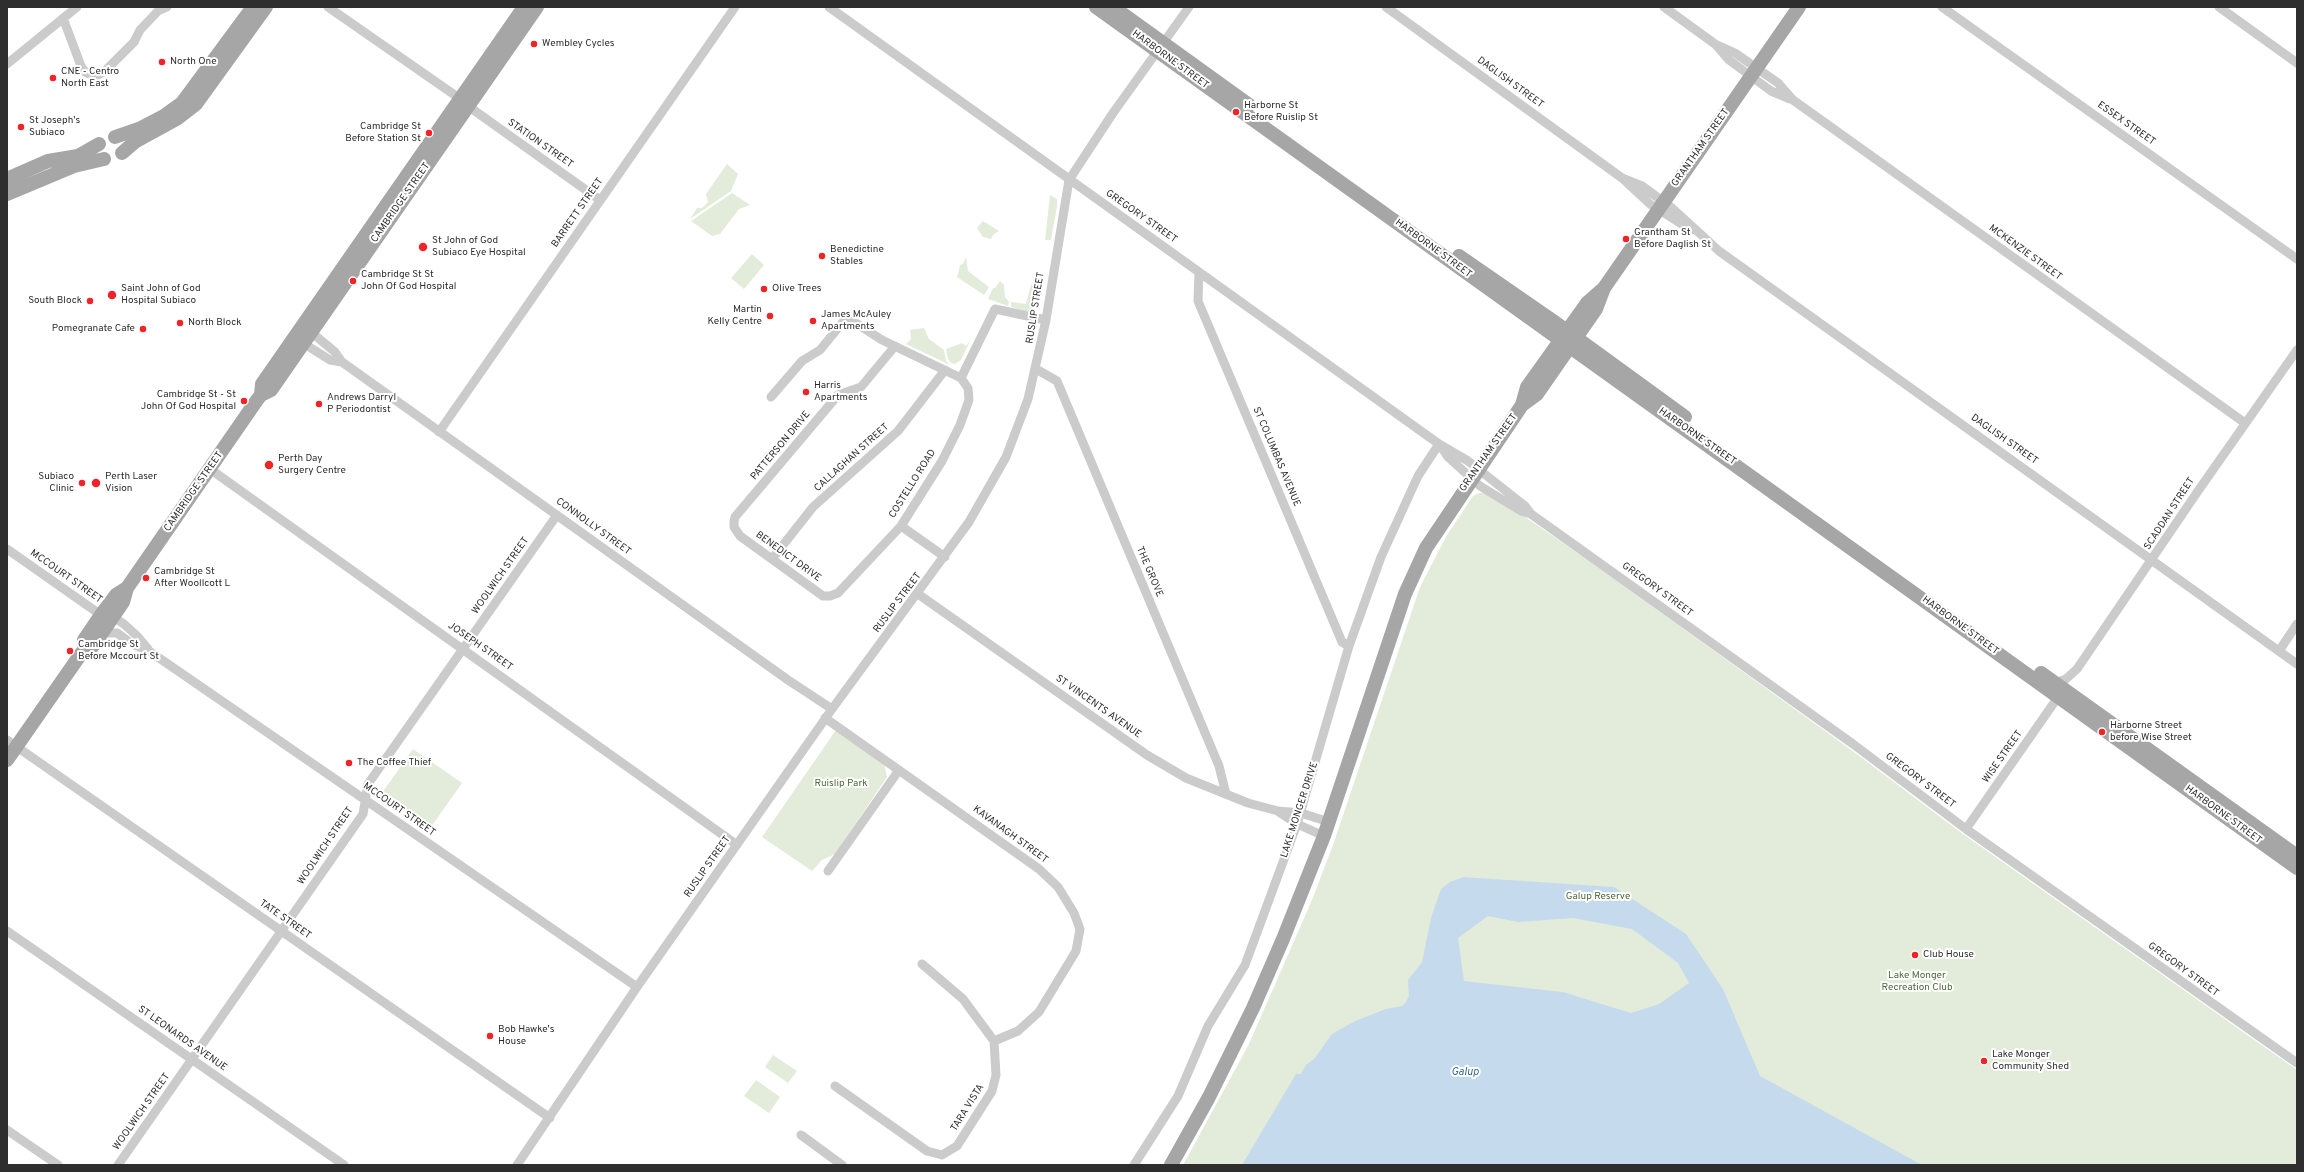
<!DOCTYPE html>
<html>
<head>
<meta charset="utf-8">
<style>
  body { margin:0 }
  #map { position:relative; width:2304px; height:1172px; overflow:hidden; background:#fff; font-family:Overpass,sans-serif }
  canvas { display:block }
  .frame { position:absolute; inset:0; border:8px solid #2e2e2e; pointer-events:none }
</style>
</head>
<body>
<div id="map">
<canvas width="2304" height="1172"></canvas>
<div class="frame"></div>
</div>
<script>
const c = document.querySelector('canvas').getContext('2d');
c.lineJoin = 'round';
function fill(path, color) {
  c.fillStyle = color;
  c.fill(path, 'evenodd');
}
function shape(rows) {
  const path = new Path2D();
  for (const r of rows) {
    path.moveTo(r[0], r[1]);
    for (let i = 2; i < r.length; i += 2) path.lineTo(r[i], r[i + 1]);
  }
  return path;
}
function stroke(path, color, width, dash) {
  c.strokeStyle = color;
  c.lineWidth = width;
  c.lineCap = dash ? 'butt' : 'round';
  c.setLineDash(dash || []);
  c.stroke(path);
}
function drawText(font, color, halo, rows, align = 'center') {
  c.font = font + ' Overpass,sans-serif';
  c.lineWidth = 4;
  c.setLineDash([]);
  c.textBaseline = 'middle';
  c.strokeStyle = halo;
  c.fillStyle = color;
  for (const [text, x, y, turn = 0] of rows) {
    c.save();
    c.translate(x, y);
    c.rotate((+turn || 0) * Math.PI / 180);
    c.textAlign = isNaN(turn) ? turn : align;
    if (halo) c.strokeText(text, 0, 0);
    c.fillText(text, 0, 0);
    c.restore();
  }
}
const green = shape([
  [727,164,738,174,731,191,690,219,697,208,702,208,708,202,706,194],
  [732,193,750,205,739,209,720,234,712,236,691,221],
  [1050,195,1057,199,1057,206,1051,240,1045,240],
  [983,221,999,231,993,235,991,239,983,237,977,228],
  [752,254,764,265,744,289,731,278],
  [966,257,968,271,989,287,984,295,957,277,960,265,963,264],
  [1000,281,1004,285,1005,297,1009,302,1008,306,988,299,993,288,995,288],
  [1031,285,1038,285,1035,309,1027,312,1011,307,1011,302,1026,304],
  [924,328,929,339,944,350,946,361,950,365,906,344,911,339,910,330],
  [970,341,961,360,955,364,951,363,948,359,946,349,962,343,966,346],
  [1479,493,1484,493,1515,510,1595,565,1850,749,1963,834,2297,1070,2297,1165,1183,1165,1248,1046,1312,900,1333,845,1420,587,1447,535,1473,496],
  [836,730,884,763,887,777,835,854,822,860,812,871,762,837],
  [413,749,462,783,431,827,382,793],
  [773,1055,797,1071,788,1083,765,1067],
  [756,1080,780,1097,769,1113,744,1096]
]);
const water = shape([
  [1463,877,1614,887,1686,934,1723,989,1760,1076,1922,1165,1242,1165,1296,1074,1301,1074,1306,1065,1314,1059,1332,1034,1355,1021,1386,1009,1402,1006,1406,1002,1409,996,1408,980,1422,962,1431,918,1441,889,1450,882],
  [1488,916,1518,922,1573,918,1632,929,1678,963,1689,983,1659,1004,1631,1013,1563,992,1464,981,1458,938]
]);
const street = shape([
  [328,7,459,98],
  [829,7,1439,444,1468,461,1525,506,1531,514,1853,744,1966,829,2297,1063],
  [1386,7,1622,178,1650,204,1691,230],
  [1664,7,1715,44,1735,53,1778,83,1793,100,2245,423],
  [1942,7,2297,259],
  [2219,7,2297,63],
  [63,18,81,66,85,72,91,75,98,75,105,71,134,42,140,30,158,11,167,7],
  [1717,46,1729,60,1771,91,1790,99],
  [7,64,77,7],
  [468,106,600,200],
  [1622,178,1642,186,1672,208,1719,251,2297,664],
  [1199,272,1198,301,1342,642,1349,646],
  [311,332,335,352,342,362,788,680,832,709],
  [303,343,330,360,342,362],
  [1036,369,1057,381,1219,766,1226,794],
  [961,378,995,309,1046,320],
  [771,397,802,361,820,350,843,322,849,321,854,322,882,340,961,378,968,388,969,400,960,425,942,461,901,526,838,593,830,596,823,596,740,536,734,527,734,522,735,517,838,395,861,387,895,346],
  [439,432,735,7],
  [1440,445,1448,457,1480,486,1521,511,1531,514],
  [210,469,737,845],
  [901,526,945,557],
  [7,549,101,615,113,617,124,624,137,636,148,649],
  [772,559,813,507,898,431,945,370],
  [918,594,1147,755,1186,778,1248,803,1278,811,1301,813,1329,822],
  [102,633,117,633,132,644,149,651,637,987],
  [2279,651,2297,624],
  [2055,683,2066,679,2077,669,2198,491,2297,350],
  [825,718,1039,869,1058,887,1074,913,1080,929,1076,951,1039,1012,1018,1031,994,1041],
  [7,740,550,1118],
  [1279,812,1297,824,1324,836],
  [1966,829,2058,697],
  [828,871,899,770],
  [7,931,344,1165],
  [835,1086,927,1151,942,1155,957,1146,992,1091,996,1075,994,1041,963,999,922,964],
  [7,1130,58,1165],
  [801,1135,842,1165],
  [118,1165,363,814,368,784,557,515],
  [517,1165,637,987,832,709,969,522,1006,457,1028,399,1046,320,1069,180,1113,113,1189,7],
  [1134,1165,1178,1096,1208,1026,1245,965,1297,824,1349,646,1381,557,1418,476,1439,444]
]);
const primary = shape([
  [1096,7,2297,868],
  [1113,7,1249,105],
  [115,137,141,128,164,116,182,103,253,7],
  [122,153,136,141,178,118,196,104,266,7],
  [7,179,48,161,78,156,99,144],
  [7,194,74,166,104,159],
  [1459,256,1553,321,1685,417],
  [261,395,262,384,524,7],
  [1522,405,1527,387,1587,303,1604,288,1799,7],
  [85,648,84,640,101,615,116,595,127,588],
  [2041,673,2297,856],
  [7,760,85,648,93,646,123,602,127,588,257,400,261,395,271,390,537,7],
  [1171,1165,1209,1097,1253,1008,1283,939,1324,836,1405,594,1426,548,1522,405,1537,394,1596,309,1604,288]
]);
const markers = [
  [534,44,4,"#f02427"],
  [162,62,4,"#f02427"],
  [53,78,4,"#f02427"],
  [1236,112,4,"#f02427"],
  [21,127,4,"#f02427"],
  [429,133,4,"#f02427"],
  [1626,239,4,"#f02427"],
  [423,247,5,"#f02427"],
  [822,256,4,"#f02427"],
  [353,281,4,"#f02427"],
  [764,289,4,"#f02427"],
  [112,295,5,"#f02427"],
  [90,301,4,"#f02427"],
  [770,316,4,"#f02427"],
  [813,321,4,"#f02427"],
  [180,323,4,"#f02427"],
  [143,329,4,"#f02427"],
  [806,392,4,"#f02427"],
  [244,401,4,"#f02427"],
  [319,404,4,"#f02427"],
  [269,465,5,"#f02427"],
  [82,483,4,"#f02427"],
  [96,483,5,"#f02427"],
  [146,578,4,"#f02427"],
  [70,651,4,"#f02427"],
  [2102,732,4,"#f02427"],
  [349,763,4,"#f02427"],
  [1915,955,4,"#f02427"],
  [490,1036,4,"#f02427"],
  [1984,1061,4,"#f02427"]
];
const poiNames = [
  ["Wembley Cycles",542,44],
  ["North One",170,62],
  ["CNE - Centro",61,72],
  ["North East",61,84],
  ["Harborne St",1244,106],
  ["Before Ruislip St",1244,118],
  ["St Joseph's",29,121],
  ["Subiaco",29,133],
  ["Cambridge St",421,127,"right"],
  ["Before Station St",421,139,"right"],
  ["Grantham St",1634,233],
  ["Before Daglish St",1634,245],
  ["St John of God",432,241],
  ["Subiaco Eye Hospital",432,253],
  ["Benedictine",830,250],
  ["Stables",830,262],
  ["Cambridge St St",361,275],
  ["John Of God Hospital",361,287],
  ["Saint John of God",121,289],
  ["Hospital Subiaco",121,301],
  ["Olive Trees",772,289],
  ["South Block",82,301,"right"],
  ["Martin",762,310,"right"],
  ["Kelly Centre",762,322,"right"],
  ["James McAuley",821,315],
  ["Apartments",821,327],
  ["North Block",188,323],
  ["Pomegranate Cafe",135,329,"right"],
  ["Harris",814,386],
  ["Apartments",814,398],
  ["Cambridge St - St",236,395,"right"],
  ["John Of God Hospital",236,407,"right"],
  ["Andrews Darryl",327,398],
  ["P Periodontist",327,410],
  ["Perth Day",278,459],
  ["Surgery Centre",278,471],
  ["Subiaco",74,477,"right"],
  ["Clinic",74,489,"right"],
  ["Perth Laser",105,477],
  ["Vision",105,489],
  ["Cambridge St",154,572],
  ["After Woollcott L",154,584],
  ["Cambridge St",78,645],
  ["Before Mccourt St",78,657],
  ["Harborne Street",2110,726],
  ["before Wise Street",2110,738],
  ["The Coffee Thief",357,763],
  ["Club House",1923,955],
  ["Bob Hawke's",498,1030],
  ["House",498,1042],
  ["Lake Monger",1992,1055],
  ["Community Shed",1992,1067]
];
const streetNames = [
  ["HARBORNE STREET",1170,60,36],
  ["DAGLISH STREET",1510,83,36],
  ["ESSEX STREET",2126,124,35],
  ["STATION STREET",540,144,35],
  ["GRANTHAM STREET",1701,148,-55],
  ["CAMBRIDGE STREET",401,203,-55],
  ["BARRETT STREET",578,213,-55],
  ["GREGORY STREET",1141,217,35],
  ["HARBORNE STREET",1433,249,36],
  ["MCKENZIE STREET",2025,253,36],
  ["RUSLIP STREET",1036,308,-81],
  ["HARBORNE STREET",1697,437,35],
  ["DAGLISH STREET",2004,440,35],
  ["PATTERSON DRIVE",781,446,-50],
  ["GRANTHAM STREET",1489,453,-55],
  ["ST COLUMBAS AVENUE",1276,457,67],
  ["CALLAGHAN STREET",852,458,-42],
  ["COSTELLO ROAD",913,484,-58],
  ["CAMBRIDGE STREET",194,492,-55],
  ["SCADDAN STREET",2170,514,-57],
  ["CONNOLLY STREET",593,527,36],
  ["BENEDICT DRIVE",788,557,36],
  ["THE GROVE",1149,572,67],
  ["WOOLWICH STREET",501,576,-55],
  ["MCCOURT STREET",66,577,35],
  ["GREGORY STREET",1657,590,36],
  ["RUSLIP STREET",898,603,-53],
  ["HARBORNE STREET",1960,626,36],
  ["JOSEPH STREET",480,647,35],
  ["ST VINCENTS AVENUE",1098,707,35],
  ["WISE STREET",2003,757,-55],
  ["GREGORY STREET",1920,781,37],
  ["MCCOURT STREET",399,810,35],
  ["LAKE MONGER DRIVE",1300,810,-72],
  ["HARBORNE STREET",2223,815,36],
  ["KAVANAGH STREET",1010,835,36],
  ["WOOLWICH STREET",326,846,-56],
  ["RUSLIP STREET",708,867,-55],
  ["TATE STREET",285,920,35],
  ["GREGORY STREET",2183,970,36],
  ["ST LEONARDS AVENUE",182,1039,35],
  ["TARA VISTA",968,1108,-58],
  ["WOOLWICH STREET",142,1112,-55]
];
const parkNames = [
  ["Ruislip Park",841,784],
  ["Galup Reserve",1598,897],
  ["Lake Monger",1917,976],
  ["Recreation Club",1917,988]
];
const waterNames = [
  ["Galup",1465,1073]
];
fill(green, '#e3ecda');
fill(water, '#c5dbed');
stroke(street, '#cbcbcb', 9);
stroke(primary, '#a6a6a6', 14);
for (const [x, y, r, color] of markers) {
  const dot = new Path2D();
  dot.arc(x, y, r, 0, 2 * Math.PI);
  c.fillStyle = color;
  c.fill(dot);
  stroke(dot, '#fff', 1.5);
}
drawText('10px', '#2e2e2e', '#fff', poiNames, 'left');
drawText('10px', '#2e2e2e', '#fff', streetNames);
drawText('10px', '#4d6c38', '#fff', parkNames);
drawText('italic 11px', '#376a95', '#fff', waterNames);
</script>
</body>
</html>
